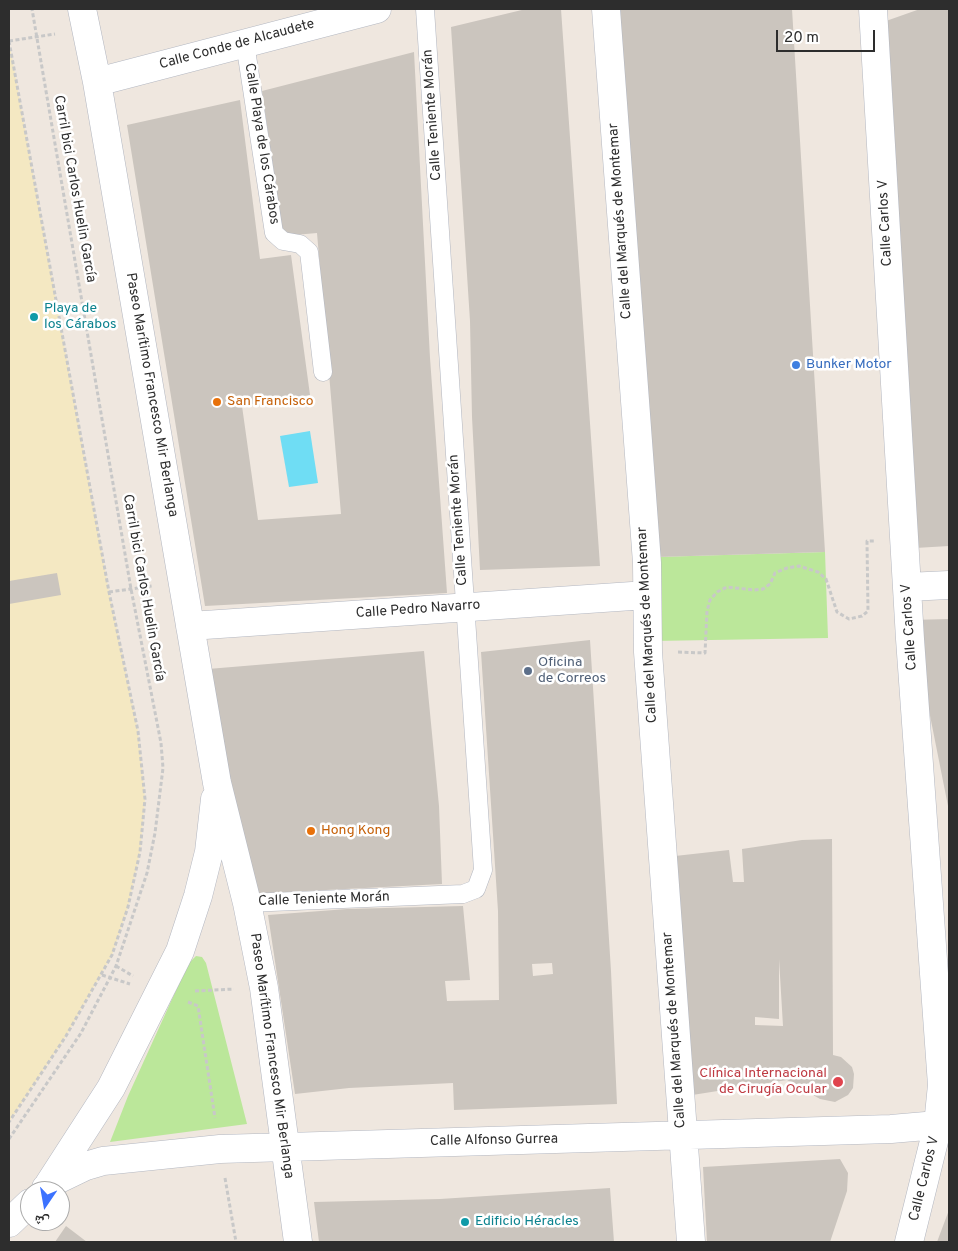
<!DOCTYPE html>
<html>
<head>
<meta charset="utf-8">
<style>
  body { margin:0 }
  #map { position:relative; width:958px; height:1251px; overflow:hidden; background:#efe7df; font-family:Overpass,"Noto Naskh Arabic",sans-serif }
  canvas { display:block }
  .frame { position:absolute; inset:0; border:10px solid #2d2d2d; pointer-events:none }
  .north { position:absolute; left:20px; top:1181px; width:50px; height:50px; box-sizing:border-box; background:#fff; border:1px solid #ababab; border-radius:50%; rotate:192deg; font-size:14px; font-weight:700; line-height:20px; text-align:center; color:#2d2d2d }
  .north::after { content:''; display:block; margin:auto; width:18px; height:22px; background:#3c72ff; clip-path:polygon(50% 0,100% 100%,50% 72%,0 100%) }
  .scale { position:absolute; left:776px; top:30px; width:99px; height:22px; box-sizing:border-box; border:2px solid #2d2d2d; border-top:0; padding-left:6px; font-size:15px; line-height:18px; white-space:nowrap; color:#2d2d2d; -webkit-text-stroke:4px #fff; paint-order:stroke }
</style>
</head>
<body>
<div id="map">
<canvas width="958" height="1251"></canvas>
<div class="frame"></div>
<div class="north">ش</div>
<div class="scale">20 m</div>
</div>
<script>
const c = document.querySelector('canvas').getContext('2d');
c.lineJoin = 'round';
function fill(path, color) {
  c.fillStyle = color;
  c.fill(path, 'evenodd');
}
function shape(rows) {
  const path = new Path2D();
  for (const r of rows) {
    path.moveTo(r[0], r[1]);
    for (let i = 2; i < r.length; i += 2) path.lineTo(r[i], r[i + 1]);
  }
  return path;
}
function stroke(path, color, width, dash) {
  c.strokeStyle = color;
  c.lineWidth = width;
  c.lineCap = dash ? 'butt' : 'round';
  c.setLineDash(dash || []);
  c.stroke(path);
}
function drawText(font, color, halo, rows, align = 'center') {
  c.font = font + ' Overpass,sans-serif';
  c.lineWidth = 5;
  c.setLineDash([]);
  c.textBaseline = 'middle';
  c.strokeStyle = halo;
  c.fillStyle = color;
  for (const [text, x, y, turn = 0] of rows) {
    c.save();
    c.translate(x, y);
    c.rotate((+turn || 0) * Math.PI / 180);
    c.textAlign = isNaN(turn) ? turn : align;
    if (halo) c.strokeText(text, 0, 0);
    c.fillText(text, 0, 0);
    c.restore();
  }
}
const green = shape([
  [825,552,828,638,653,641,657,557],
  [196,956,202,957,206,963,247,1124,110,1142,128,1096,188,964]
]);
const sand = shape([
  [9,41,109,592,138,731,145,799,140,852,128,907,112,955,66,1036,9,1122]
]);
const water = shape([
  [310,431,318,483,289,487,280,436]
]);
const building = shape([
  [526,9,561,9,600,566,480,570,472,417,470,321,451,27],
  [607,9,792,9,825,552,657,557],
  [920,9,949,9,949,546,915,548,886,21],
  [414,52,430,358,447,593,205,606,127,125,240,100,260,259,291,255,310,395,242,406,258,520,341,514,317,233,283,236,262,91],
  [57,573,61,595,9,604,9,581],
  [949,619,949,806,948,806,911,620],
  [590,640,611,971,617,1104,454,1110,453,1083,349,1088,295,1094,268,915,347,909,463,906,470,980,445,981,447,1001,499,1000,498,911,481,652],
  [552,963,553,974,533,976,532,964],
  [424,651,439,806,442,884,249,894,208,669],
  [832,839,833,1055,841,1057,852,1067,854,1074,853,1088,848,1095,835,1102,820,1099,787,1080,686,1096,666,857,729,850,733,882,744,882,742,849,802,840],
  [779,959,783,1026,755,1025,755,1017,779,1019],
  [840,1159,848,1173,847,1191,830,1242,707,1242,703,1167],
  [610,1188,614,1242,319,1242,314,1202,440,1199],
  [949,1210,949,1242,937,1242],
  [66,1226,87,1242,55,1242]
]);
const path = shape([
  [9,41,109,592,138,731,145,799,140,852,128,907,112,955,66,1036,9,1122],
  [9,41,55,34],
  [109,592,152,586],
  [678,652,705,653,707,611,710,600,717,592,727,587,754,590,763,589,770,584,775,573,787,568,799,566,818,572,826,579,837,612,849,619,862,616,868,611,867,541,874,541],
  [116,966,133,976],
  [102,975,130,984],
  [195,991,234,989],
  [188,1002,198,1006,215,1118],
  [9,1139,81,1033,116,966,147,873,155,833,163,768,161,743,131,589,32,9],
  [225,1178,236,1242]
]);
const service = shape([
  [245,43,274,233,283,241,300,244,309,252,323,372],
  [247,903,463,894,476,889,483,870,425,9]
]);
const minor = shape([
  [82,9,97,82,217,783,247,903,264,988,298,1242],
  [606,9,647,563,648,652,691,1242],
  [873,9,910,639,942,1085,938,1125,909,1242],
  [97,82,377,9],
  [907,587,949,585],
  [190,626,647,595],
  [49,1184,111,1088,180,951,198,896,209,852,215,799],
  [46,1188,57,1180,86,1166,103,1161,220,1149,891,1129,949,1124],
  [9,1223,30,1203]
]);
const markers = [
  [34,317,5,"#0f9aa8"],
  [796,365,5,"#3f7fe0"],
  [217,402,5,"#e8710a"],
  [528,671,5,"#5c6f8a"],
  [311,831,5,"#e8710a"],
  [838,1082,6,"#e0444e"],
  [465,1222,5,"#0f9aa8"]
];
const streetNames = [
  ["Calle Conde de Alcaudete",237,45,-15],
  ["Calle Teniente Morán",433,115,-94],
  ["Calle Playa de los Cárabos",261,144,81],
  ["Carril bici Carlos Huelin García",74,189,80],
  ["Calle del Marqués de Montemar",621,221,-94],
  ["Calle Carlos V",886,223,-93],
  ["Paseo Marítimo Francesco Mir Berlanga",151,395,80],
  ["Calle Teniente Morán",459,520,-94],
  ["Carril bici Carlos Huelin García",143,588,80],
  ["Calle Pedro Navarro",418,610,-4],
  ["Calle del Marqués de Montemar",648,625,-93],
  ["Calle Carlos V",910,627,-94],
  ["Calle Teniente Morán",324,900,-2],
  ["Calle del Marqués de Montemar",675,1030,-94],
  ["Paseo Marítimo Francesco Mir Berlanga",271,1056,82],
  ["Calle Alfonso Gurrea",494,1141,-1],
  ["Calle Carlos V",925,1179,-76]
];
const cultureNames = [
  ["Playa de",44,309],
  ["los Cárabos",44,325],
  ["Edificio Héracles",475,1222]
];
const shopNames = [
  ["Bunker Motor",806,365]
];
const foodNames = [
  ["San Francisco",227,402],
  ["Hong Kong",321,831]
];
const serviceNames = [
  ["Oficina",538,663],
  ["de Correos",538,679]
];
const healthNames = [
  ["Clínica Internacional",827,1074],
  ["de Cirugía Ocular",827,1090]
];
fill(green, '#bbe79a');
fill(sand, '#f4e8c2');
fill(water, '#6fddf4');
fill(building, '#cbc5be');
stroke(service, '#b3b7c1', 19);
stroke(minor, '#b3b7c1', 29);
stroke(path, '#c8c8c8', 3, [4, 2.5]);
stroke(service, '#fff', 18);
stroke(minor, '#fff', 28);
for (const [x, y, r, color] of markers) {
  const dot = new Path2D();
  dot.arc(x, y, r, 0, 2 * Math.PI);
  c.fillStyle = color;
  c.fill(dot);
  stroke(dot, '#fff', 2);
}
drawText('14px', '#2d2d2d', '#fff', streetNames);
drawText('14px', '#0d838f', '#fff', cultureNames, 'left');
drawText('14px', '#366cbe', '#fff', shopNames, 'left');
drawText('14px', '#c56008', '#fff', foodNames, 'left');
drawText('14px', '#4e5e75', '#fff', serviceNames, 'left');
drawText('14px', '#be3a42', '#fff', healthNames, 'right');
</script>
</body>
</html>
